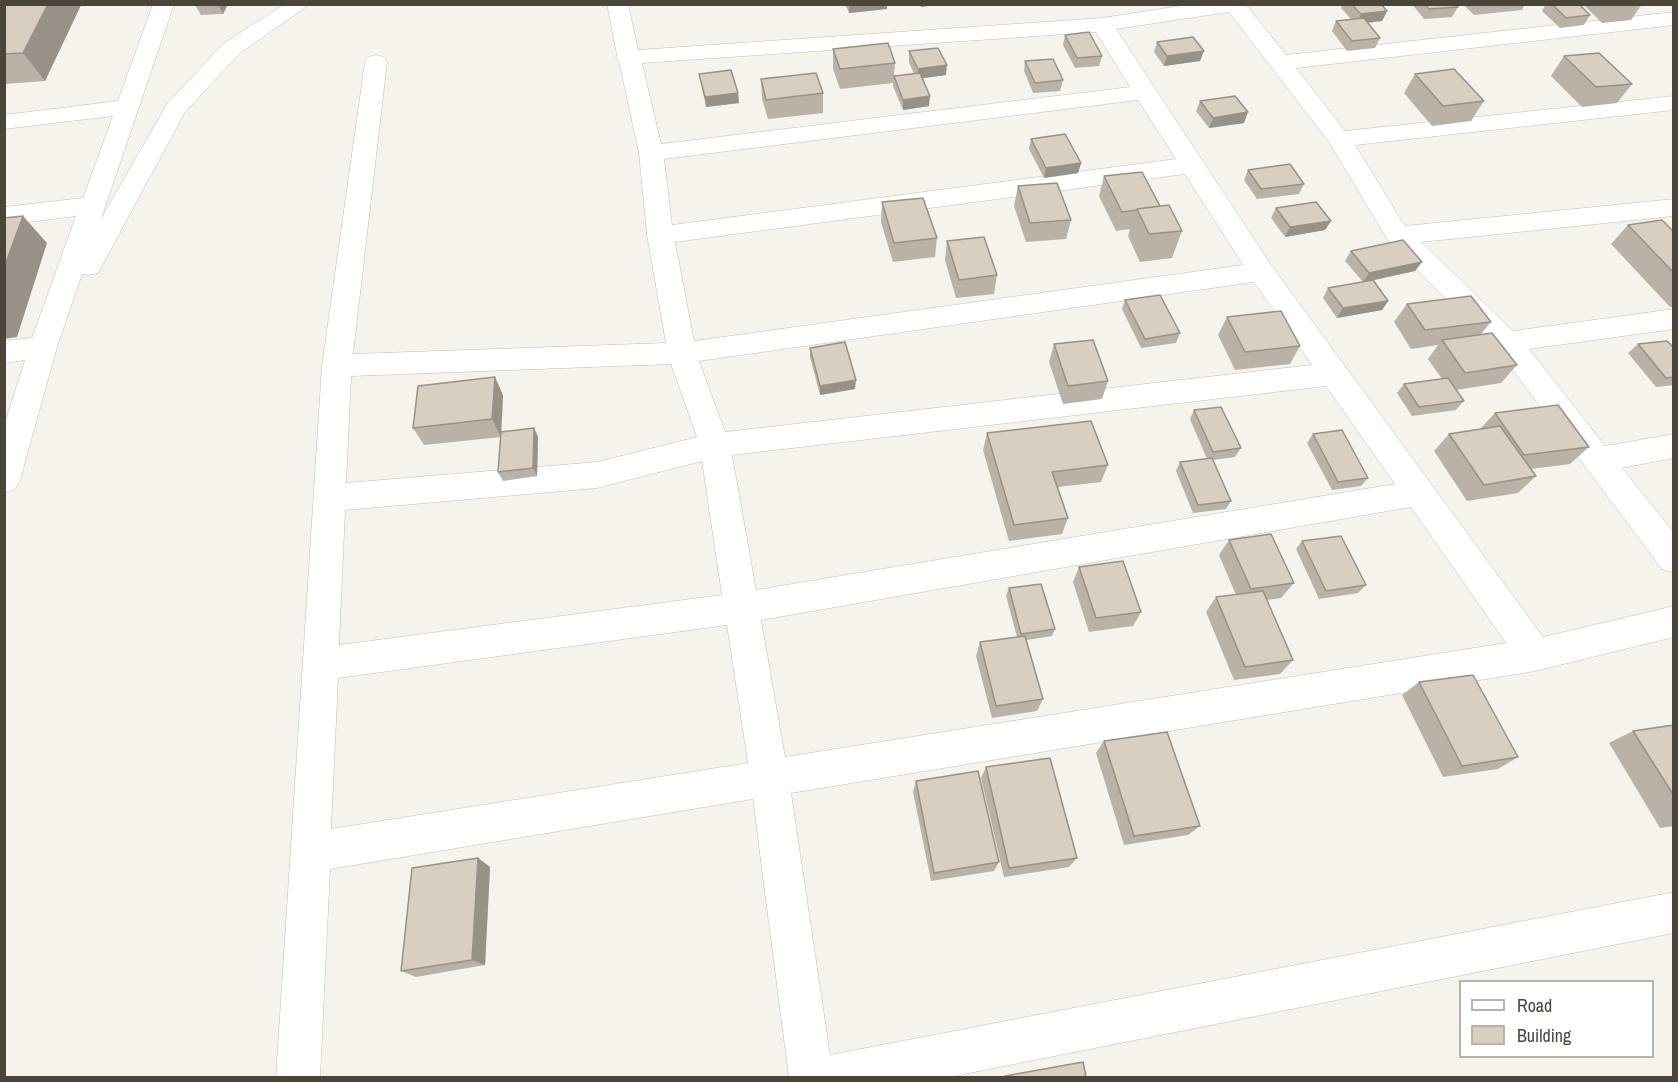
<!DOCTYPE html>
<html>
<head>
<meta charset="utf-8">
<style>
  body { margin:0 }
  #map { position:relative; width:1678px; height:1082px; overflow:hidden; background:#f6f3ec; font-family:"Archivo Narrow",sans-serif }
  canvas { display:block }
  .frame { position:absolute; inset:0; border:6px solid #4b4439; pointer-events:none }
  .legend { position:absolute; left:1459px; top:980px; width:195px; height:78px; box-sizing:border-box; background:#fff; border:2px solid #b7b4b0; margin:0; padding:8px 10px; list-style:none; font-size:18px; color:#4b4439 }
  .legend li { display:flex; align-items:center; gap:12px; height:30px }
  .legend b { width:30px; border:2px solid #b7b4b0 }
</style>
</head>
<body>
<div id="map">
<canvas width="1678" height="1082"></canvas>
<div class="frame"></div>
<ul class="legend">
<li><b style="height:8px;background:#fff"></b>Road</li>
<li><b style="height:16px;background:#d8cfc1"></b>Building</li>
</ul>
</div>
<script>
const c = document.querySelector('canvas').getContext('2d');
c.lineJoin = 'round';
function shape(rows) {
  const path = new Path2D();
  for (const r of rows) {
    path.moveTo(r[0], r[1]);
    for (let i = 2; i < r.length; i += 2) path.lineTo(r[i], r[i + 1]);
  }
  return path;
}
function stroke(path, color, width, dash) {
  c.strokeStyle = color;
  c.lineWidth = width;
  c.lineCap = dash ? 'butt' : 'round';
  c.setLineDash(dash || []);
  c.stroke(path);
}
function fill(path, color) {
  c.fillStyle = color;
  c.fill(path, 'evenodd');
}
const minor = shape([
  [153,4,174,4,101,219,167,104,224,43,285,4,310,4,240,53,185,112,98,273,88,275,82,274,57,347,20,480,15,489,4,493,4,426,25,360,4,363,4,341,32,338,76,216,4,225,4,207,83,198,113,116,4,129,4,115,118,101,153,4],
  [607,4,628,4,638,50,1102,18,1193,4,1248,4,1247,6,1286,55,1674,12,1674,25,1296,68,1345,131,1674,96,1674,110,1355,145,1405,226,1674,199,1674,216,1421,242,1513,331,1674,309,1674,329,1529,349,1605,446,1674,434,1674,458,1622,468,1674,533,1674,573,1662,569,1497,349,1389,242,1329,142,1229,12,1116,29,1271,265,1543,637,1674,606,1674,637,1535,671,791,793,830,1055,1674,892,1674,933,944,1078,789,1078,753,799,330,869,320,1078,276,1078,322,366,365,62,368,57,376,55,384,57,387,62,353,354,666,343,647,235,639,153,619,61,616,57,617,55,607,4],
  [1096,32,1130,87,661,144,642,63,1096,32],
  [1138,100,1176,159,672,225,664,159,1138,100],
  [1185,174,1243,265,694,341,675,242,1185,174],
  [1254,282,1312,365,725,432,699,361,1254,282],
  [671,364,697,437,597,462,346,483,351,376,671,364],
  [1326,386,1395,484,756,590,732,455,1326,386],
  [702,461,722,595,339,645,345,510,597,488,702,461],
  [1411,507,1506,643,785,757,761,620,1411,507],
  [727,625,748,763,331,829,338,678,727,625]
]);
const wall = shape([
  [4,4,80,4,81,5,45,81,4,84],
  [228,4,223,14,201,15,195,5],
  [845,4,887,4,887,9,849,13],
  [1343,4,1381,4,1387,11,1382,21,1368,23,1380,38,1375,48,1347,51,1332,31,1336,21,1351,19,1341,8],
  [1412,4,1455,4,1458,7,1452,17,1424,19],
  [1463,4,1525,4,1522,10,1474,15],
  [1546,4,1579,4,1590,15,1584,25,1560,28,1542,11],
  [1583,4,1642,4,1631,20,1602,23],
  [1065,35,1102,56,1099,66,1075,68,1063,45],
  [1157,42,1200,61,1164,66,1154,52],
  [833,49,895,63,894,76,914,74,909,62,909,51,946,75,923,78,929,106,903,110,893,86,893,83,840,89,833,69],
  [1564,56,1632,84,1617,103,1582,107,1551,76],
  [1025,61,1063,80,1060,91,1033,93,1024,71],
  [699,74,738,93,739,103,706,107],
  [1415,74,1484,101,1471,121,1432,126,1404,93],
  [761,79,823,93,823,113,768,119,762,99],
  [1200,101,1244,123,1209,128,1196,111],
  [1031,139,1081,163,1078,173,1044,178,1029,149],
  [1248,170,1304,184,1299,194,1257,199,1244,180],
  [1104,176,1160,206,1182,231,1172,258,1140,262,1128,236,1130,229,1116,231,1099,196],
  [1018,186,1071,220,1066,239,1026,242,1014,206],
  [882,202,937,238,935,257,893,262,881,222],
  [1276,208,1331,221,1325,230,1285,237,1271,218],
  [1628,225,1674,232,1674,307,1670,307,1611,244],
  [947,241,997,275,994,294,956,298,945,260],
  [1351,251,1422,262,1415,271,1371,281,1388,301,1382,310,1337,318,1323,298,1328,288,1363,282,1345,261],
  [1125,300,1180,333,1176,343,1141,348,1122,309],
  [1407,304,1491,322,1481,334,1517,365,1501,383,1456,390,1464,401,1456,410,1412,416,1397,393,1404,384,1442,379,1428,359,1438,345,1411,349,1394,322],
  [1227,317,1300,346,1290,364,1235,370,1218,335],
  [1054,344,1108,381,1102,399,1063,404,1049,362],
  [1638,344,1674,348,1674,385,1656,387,1628,353],
  [810,348,855,389,820,395,810,357],
  [503,395,501,437,424,445,413,428],
  [1194,410,1241,448,1235,457,1213,460,1231,501,1226,509,1193,513,1176,471,1180,462,1207,459,1190,419],
  [1495,413,1589,447,1570,464,1531,469,1536,476,1518,493,1467,501,1434,451,1449,434,1480,429],
  [534,428,538,437,537,476,503,481,498,472],
  [987,433,1108,465,1101,482,1058,487,1068,518,1062,534,1009,541,983,450],
  [1313,434,1368,478,1361,486,1332,490,1307,443],
  [1229,540,1294,583,1281,598,1267,600,1293,660,1280,674,1234,680,1206,612,1216,597,1236,595,1219,555],
  [1302,541,1366,585,1358,593,1319,599,1296,549],
  [1079,567,1141,612,1133,626,1089,632,1073,582],
  [1009,588,1055,629,1052,636,1026,640,1043,699,1037,711,992,718,976,656,980,642,1017,637,1006,596],
  [1419,682,1518,757,1498,769,1443,777,1402,695],
  [1674,725,1674,826,1660,828,1609,743,1633,731],
  [1104,741,1200,826,1188,835,1124,845,1096,753],
  [986,767,1077,858,1069,867,1004,877,981,778],
  [916,781,999,862,994,871,931,881,913,792],
  [478,858,490,867,485,965,416,977,401,971]
]);
const shadedWall = shape([
  [48,4,80,4,81,5,45,81,23,53],
  [218,4,228,4,223,14],
  [849,4,887,4,887,9,849,13],
  [921,4,944,4,921,7],
  [1387,11,1382,21,1356,24,1361,14],
  [1204,51,1200,61,1164,66,1167,56],
  [947,65,946,75,917,79,918,69],
  [738,93,739,103,706,107,705,97],
  [930,96,929,106,903,110,903,100],
  [1248,112,1244,123,1209,128,1213,118],
  [1081,163,1078,173,1044,178,1046,168],
  [23,216,47,243,17,337,4,339,4,268],
  [1331,221,1325,230,1285,237,1290,227],
  [1422,262,1415,271,1363,282,1369,273],
  [1388,301,1382,310,1337,318,1343,308],
  [495,377,503,395,501,437,492,419],
  [856,380,855,389,820,395,820,386],
  [534,428,538,437,537,476,533,468],
  [478,858,490,867,485,965,472,960]
]);
const building = shape([
  [4,4,48,4,23,53,4,54,4,4],
  [1351,4,1381,4,1387,11,1361,14,1351,4],
  [1425,4,1455,4,1458,7,1429,9,1425,4],
  [1552,4,1579,4,1590,15,1566,18,1552,4],
  [1364,18,1380,38,1352,41,1336,21,1364,18],
  [1089,32,1102,56,1077,58,1065,35,1089,32],
  [1193,37,1204,51,1167,56,1157,42,1193,37],
  [888,43,895,63,840,69,833,49,888,43],
  [938,48,947,65,918,69,909,51,938,48],
  [1599,53,1632,84,1596,87,1564,56,1599,53],
  [1053,59,1063,80,1035,83,1025,61,1053,59],
  [1454,69,1484,101,1443,106,1415,74,1454,69],
  [731,70,738,93,705,97,699,74,731,70],
  [816,73,823,93,766,100,761,79,816,73],
  [920,73,930,96,903,100,894,76,920,73],
  [1235,96,1248,112,1213,118,1200,101,1235,96],
  [1065,134,1081,163,1046,168,1031,139,1065,134],
  [1290,164,1304,184,1261,189,1248,170,1290,164],
  [1142,172,1160,206,1137,209,1137,210,1122,212,1104,176,1142,172],
  [1057,183,1071,220,1030,223,1018,186,1057,183],
  [923,198,937,238,894,243,882,202,923,198],
  [1316,202,1331,221,1290,227,1276,208,1316,202],
  [1169,205,1182,231,1149,234,1137,209,1169,205],
  [23,216,4,268,4,218,23,216],
  [1662,220,1674,232,1674,273,1628,225,1662,220],
  [984,237,997,275,959,280,947,241,984,237],
  [1403,240,1422,262,1369,273,1351,251,1403,240],
  [1373,280,1388,301,1343,308,1328,288,1373,280],
  [1160,295,1180,333,1145,339,1125,300,1160,295],
  [1471,296,1491,322,1425,330,1407,304,1471,296],
  [1281,311,1300,346,1245,352,1227,317,1281,311],
  [1492,333,1517,365,1465,373,1442,340,1492,333],
  [1093,340,1108,381,1068,386,1054,344,1093,340],
  [1667,341,1674,348,1674,377,1666,378,1638,344,1667,341],
  [845,342,856,380,820,386,810,348,845,342],
  [495,377,492,419,413,428,418,386,495,377],
  [1448,378,1464,401,1419,407,1404,384,1448,378],
  [1558,405,1589,447,1524,455,1495,413,1558,405],
  [1221,407,1241,448,1213,452,1194,410,1221,407],
  [1091,421,1108,465,1052,472,1068,518,1014,525,987,433,1091,421],
  [1500,426,1536,476,1484,485,1449,434,1500,426],
  [534,428,533,468,498,472,501,432,534,428],
  [1342,430,1368,478,1338,482,1313,434,1342,430],
  [1212,458,1231,501,1198,505,1180,462,1212,458],
  [1271,534,1294,583,1251,589,1229,540,1271,534],
  [1341,536,1366,585,1326,591,1302,541,1341,536],
  [1123,561,1141,612,1096,618,1079,567,1123,561],
  [1041,584,1055,629,1021,634,1009,588,1041,584],
  [1263,591,1293,660,1245,667,1216,597,1263,591],
  [1025,636,1043,699,996,706,980,642,1025,636],
  [1473,675,1518,757,1462,766,1419,682,1473,675],
  [1674,725,1674,796,1633,731,1674,725],
  [1167,732,1200,826,1134,836,1104,741,1167,732],
  [1050,758,1077,858,1009,868,986,767,1050,758],
  [978,771,999,862,934,873,916,781,978,771],
  [478,858,472,960,401,971,412,868,478,858],
  [1083,1062,1086,1077,1005,1077,1005,1076,1083,1062]
]);
stroke(minor, '#c2bbae', 1);
fill(minor, '#fff');
fill(wall, '#bab2a6');
fill(shadedWall, '#979187');
fill(building, '#d8cfc1');
stroke(building, '#979187', 1.5);
</script>
</body>
</html>
